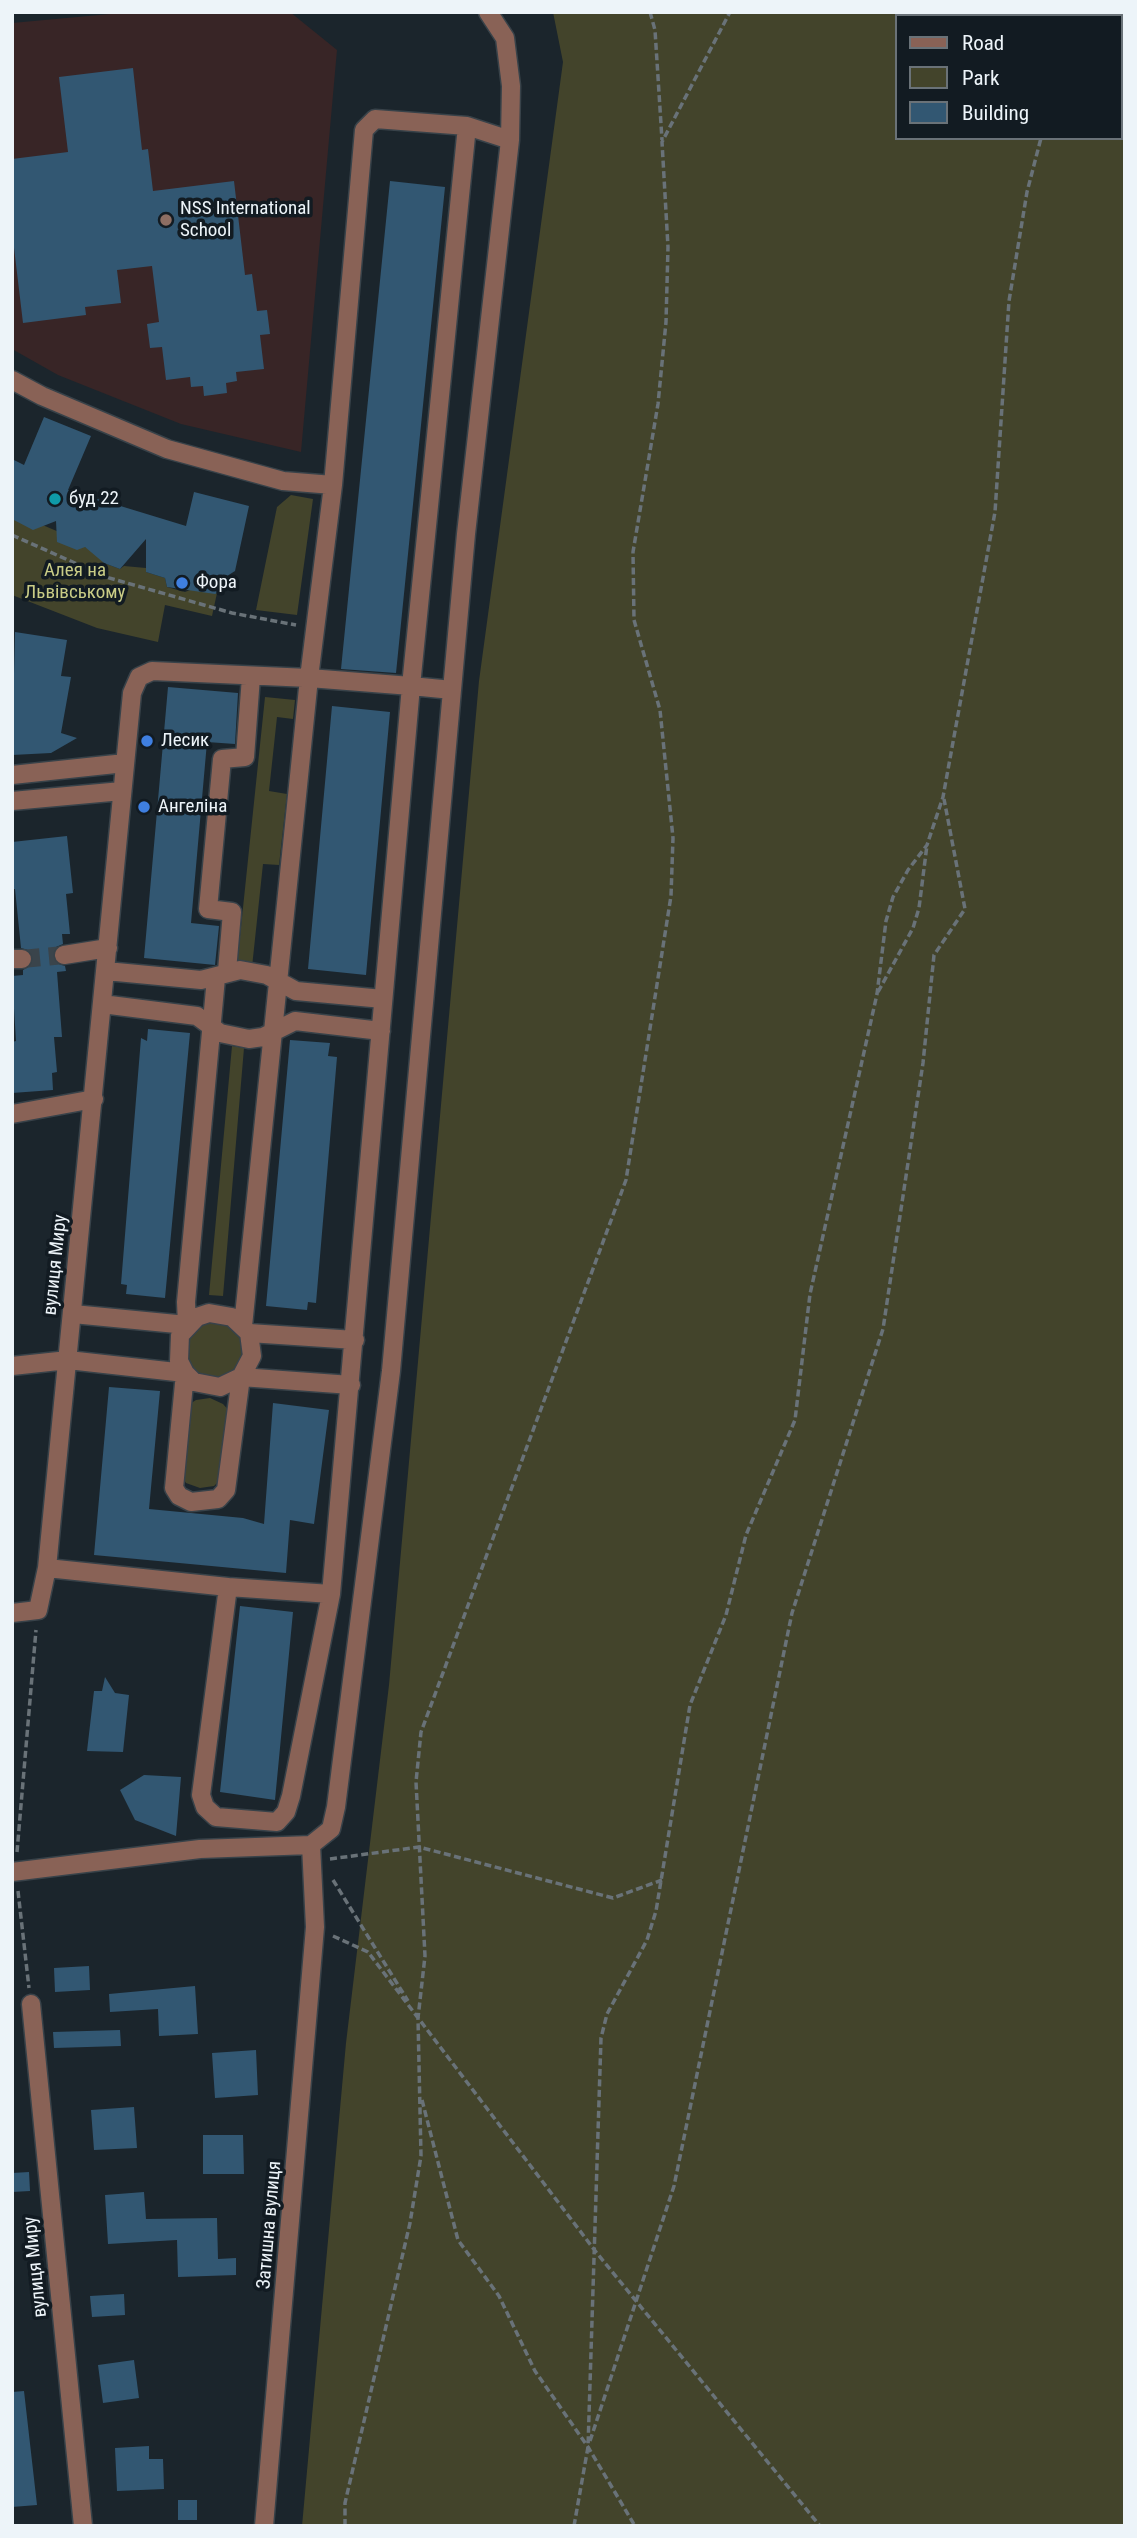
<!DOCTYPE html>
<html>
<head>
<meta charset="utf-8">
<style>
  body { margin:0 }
  #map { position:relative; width:1137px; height:2538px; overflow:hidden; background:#1b252c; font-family:"Roboto Condensed",sans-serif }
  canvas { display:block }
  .frame { position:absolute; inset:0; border:14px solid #edf4f9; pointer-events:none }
  .legend { position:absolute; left:895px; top:14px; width:228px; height:126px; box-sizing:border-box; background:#121b22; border:2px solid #6a7278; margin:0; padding:9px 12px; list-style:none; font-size:21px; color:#edf4f9 }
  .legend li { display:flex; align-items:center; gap:14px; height:35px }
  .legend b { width:35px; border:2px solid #6a7278 }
</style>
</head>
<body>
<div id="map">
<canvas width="1137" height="2538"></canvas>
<div class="frame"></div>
<ul class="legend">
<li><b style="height:9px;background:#896256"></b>Road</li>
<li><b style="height:19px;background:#43442b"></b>Park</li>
<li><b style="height:19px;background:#325772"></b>Building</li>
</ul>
</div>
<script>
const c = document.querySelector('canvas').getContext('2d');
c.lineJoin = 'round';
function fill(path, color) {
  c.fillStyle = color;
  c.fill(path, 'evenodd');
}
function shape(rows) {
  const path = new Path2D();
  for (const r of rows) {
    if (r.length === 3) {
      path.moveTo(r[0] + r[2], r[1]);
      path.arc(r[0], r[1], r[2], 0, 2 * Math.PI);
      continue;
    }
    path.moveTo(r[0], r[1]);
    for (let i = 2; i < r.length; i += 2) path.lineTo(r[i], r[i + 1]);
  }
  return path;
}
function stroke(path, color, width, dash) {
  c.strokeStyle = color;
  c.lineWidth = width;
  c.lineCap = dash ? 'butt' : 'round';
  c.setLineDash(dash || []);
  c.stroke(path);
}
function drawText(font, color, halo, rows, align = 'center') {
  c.font = font + ' "Roboto Condensed",sans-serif';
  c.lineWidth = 7;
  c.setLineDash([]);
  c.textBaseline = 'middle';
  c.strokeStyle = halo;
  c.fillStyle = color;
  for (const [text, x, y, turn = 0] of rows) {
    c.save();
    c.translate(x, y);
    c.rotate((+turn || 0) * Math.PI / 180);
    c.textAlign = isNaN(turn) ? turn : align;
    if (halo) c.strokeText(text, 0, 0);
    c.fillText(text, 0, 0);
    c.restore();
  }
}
const education = shape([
  [132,12,290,12,337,50,301,452,181,424,58,375,12,349,12,23]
]);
const green = shape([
  [553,12,1125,12,1125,2526,302,2526,346,2043,389,1685,479,681,563,62],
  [897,16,1121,16,1121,138,897,138],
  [291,495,313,499,297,615,256,610,277,507],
  [12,512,59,532,99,555,104,563,120,569,124,566,146,568,146,572,165,578,167,587,185,592,195,588,217,593,212,616,165,605,158,642,97,628,12,595],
  [265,697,295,700,293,719,277,717,269,791,287,794,279,865,263,864,252,967,237,965],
  [232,1046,244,1048,223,1296,209,1295],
  [214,1350,29],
  [210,1398,223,1404,231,1413,224,1476,214,1486,200,1488,186,1483,180,1473,185,1407,196,1400]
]);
const building = shape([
  [133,68,142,150,148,149,153,191,234,181,245,275,252,274,257,311,267,310,270,334,260,335,264,369,236,372,237,381,226,383,227,393,204,396,203,386,191,387,190,377,166,380,162,347,150,348,147,324,159,322,152,266,117,270,121,303,85,307,86,315,23,323,12,231,12,159,68,152,59,77],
  [390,181,445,187,396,673,341,669],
  [44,417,91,436,68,490,186,526,194,492,249,506,235,571,227,576,224,590,215,594,167,587,165,578,146,572,146,539,120,569,104,563,85,547,77,550,57,542,56,521,33,530,12,519,12,459,24,465],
  [15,632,67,640,61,676,71,677,61,733,77,738,51,753,12,755],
  [168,687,238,693,235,744,207,742,191,923,219,926,215,965,144,958],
  [332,706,390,712,366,975,308,969],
  [67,836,73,893,66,894,70,934,62,934,63,944,56,947,53,956,56,963,65,966,66,971,57,972,62,1037,54,1037,57,1072,52,1073,53,1090,12,1093,12,1042,16,1041,12,976,23,975,23,970,31,965,33,960,28,950,21,948,15,889,12,889,12,842],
  [148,1029,190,1033,165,1298,126,1294,127,1285,121,1284,141,1038,147,1041],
  [290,1040,330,1043,328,1056,337,1057,316,1303,308,1302,307,1310,266,1306],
  [109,1387,160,1391,149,1509,243,1518,264,1524,273,1403,329,1410,314,1524,290,1520,286,1573,94,1555],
  [240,1606,293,1612,275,1800,220,1792],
  [105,1677,115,1693,129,1695,123,1752,87,1751,94,1691,102,1691],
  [144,1775,181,1777,176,1836,135,1820,120,1790],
  [89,1966,90,1990,55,1992,54,1968],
  [195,1986,198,2034,159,2036,158,2009,110,2012,109,1994],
  [120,2030,121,2046,54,2048,53,2032],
  [256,2050,258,2095,215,2098,212,2053],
  [134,2107,137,2148,94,2150,91,2110],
  [203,2135,243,2135,244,2174,203,2174],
  [29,2172,30,2191,12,2192,12,2173],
  [144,2192,146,2219,217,2218,218,2259,236,2258,236,2275,178,2277,177,2240,108,2244,105,2195],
  [124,2294,125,2315,92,2317,90,2296],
  [134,2360,139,2398,103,2403,98,2365],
  [24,2391,37,2505,12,2507,12,2392],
  [149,2446,149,2459,163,2459,164,2489,117,2491,115,2448],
  [178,2500,197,2500,197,2520,178,2520]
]);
const minorTunnel = shape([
  [22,959,64,955]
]);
const path = shape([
  [650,12,655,30,662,140],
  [1069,16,1069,12],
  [12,535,106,577,232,613,296,625],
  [878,992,913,928,919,908,927,845],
  [17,1852,36,1630],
  [330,1859,419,1847,613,1898,662,1880],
  [333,1880,408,2001],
  [18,1891,29,1988],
  [333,1936,368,1952,596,2252,820,2526],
  [422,2100,458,2240,499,2296,535,2371,588,2447,635,2526],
  [590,2441,674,2186,792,1613,883,1329,923,1063,934,955,965,909,944,799],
  [345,2526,345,2503,410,2223,421,2156,418,2018,425,1956,416,1782,421,1732,626,1180,671,896,673,838,660,710,634,620,633,552,658,404,666,322,668,247,662,142,730,12],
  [574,2526,588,2447,601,2038,607,2014,647,1940,656,1911,690,1705,726,1615,746,1535,795,1420,810,1294,877,994,886,921,893,897,908,870,927,845,943,797,995,512,1009,301,1027,192,1041,138]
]);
const minor = shape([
  [467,126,510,140],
  [12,380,42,396,167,449,283,481,333,485],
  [12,775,125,763],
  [12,801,122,791],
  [64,955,108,948],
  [12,959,22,959],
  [106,971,201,980,240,970,267,975,296,991,383,999],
  [227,971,232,912,208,909,222,759,245,757,251,677],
  [102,1004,197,1016,220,1033,249,1039,263,1037,295,1021,381,1031],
  [12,1114,94,1099],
  [73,1314,187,1325,186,1302,216,978],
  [249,1333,355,1340],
  [12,1366,68,1360,185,1373,194,1382,220,1387,241,1377,252,1356,249,1333,232,1317,209,1313,197,1317,180,1335,179,1361,185,1373,174,1488,179,1496,191,1502,218,1499,226,1490,241,1377,351,1385],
  [47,1568,228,1587,331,1594],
  [228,1587,201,1795,205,1807,216,1817,277,1822,286,1812,291,1796,331,1594,411,686,467,126,375,119,364,130,333,485,309,678,411,686,452,690],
  [12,1613,38,1610,47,1568,132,693,139,677,152,671,309,678,243,1326],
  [12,1872,200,1849,311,1845,331,1829,336,1807,391,1371,466,534,510,140,511,86,505,38,488,12],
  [31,2004,83,2526],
  [264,2526,315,1927,311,1845]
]);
const markers = [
  [166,220,7,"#8d6e63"],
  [55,499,7,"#0f9aa8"],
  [182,583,7,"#3f7fe0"],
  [147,741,7,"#3f7fe0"],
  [144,807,7,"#3f7fe0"]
];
const poiNames = [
  ["NSS International",180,209],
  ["School",180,231],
  ["буд 22",69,499],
  ["Фора",196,583],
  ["Лесик",161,741],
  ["Ангеліна",158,807]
];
const parkNames = [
  ["Алея на",75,571],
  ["Львівському",75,593]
];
const streetNames = [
  ["вулиця Миру",56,1265,-84],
  ["Затишна вулиця",270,2225,-85],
  ["вулиця Миру",36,2267,-96]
];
fill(education, '#382526');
fill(green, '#43442b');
fill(building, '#325772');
stroke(minorTunnel, '#3a444b', 18, [18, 9]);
stroke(minor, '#384249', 21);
stroke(path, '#697278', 3.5, [7, 3.5]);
stroke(minor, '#896256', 18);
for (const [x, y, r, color] of markers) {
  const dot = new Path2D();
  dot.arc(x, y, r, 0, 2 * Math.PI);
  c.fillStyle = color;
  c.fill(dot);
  stroke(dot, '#121b22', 2.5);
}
drawText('19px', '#edf4f9', '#121b22', poiNames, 'left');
drawText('19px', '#c9cc86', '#121b22', parkNames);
drawText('19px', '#edf4f9', '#121b22', streetNames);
</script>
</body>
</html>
